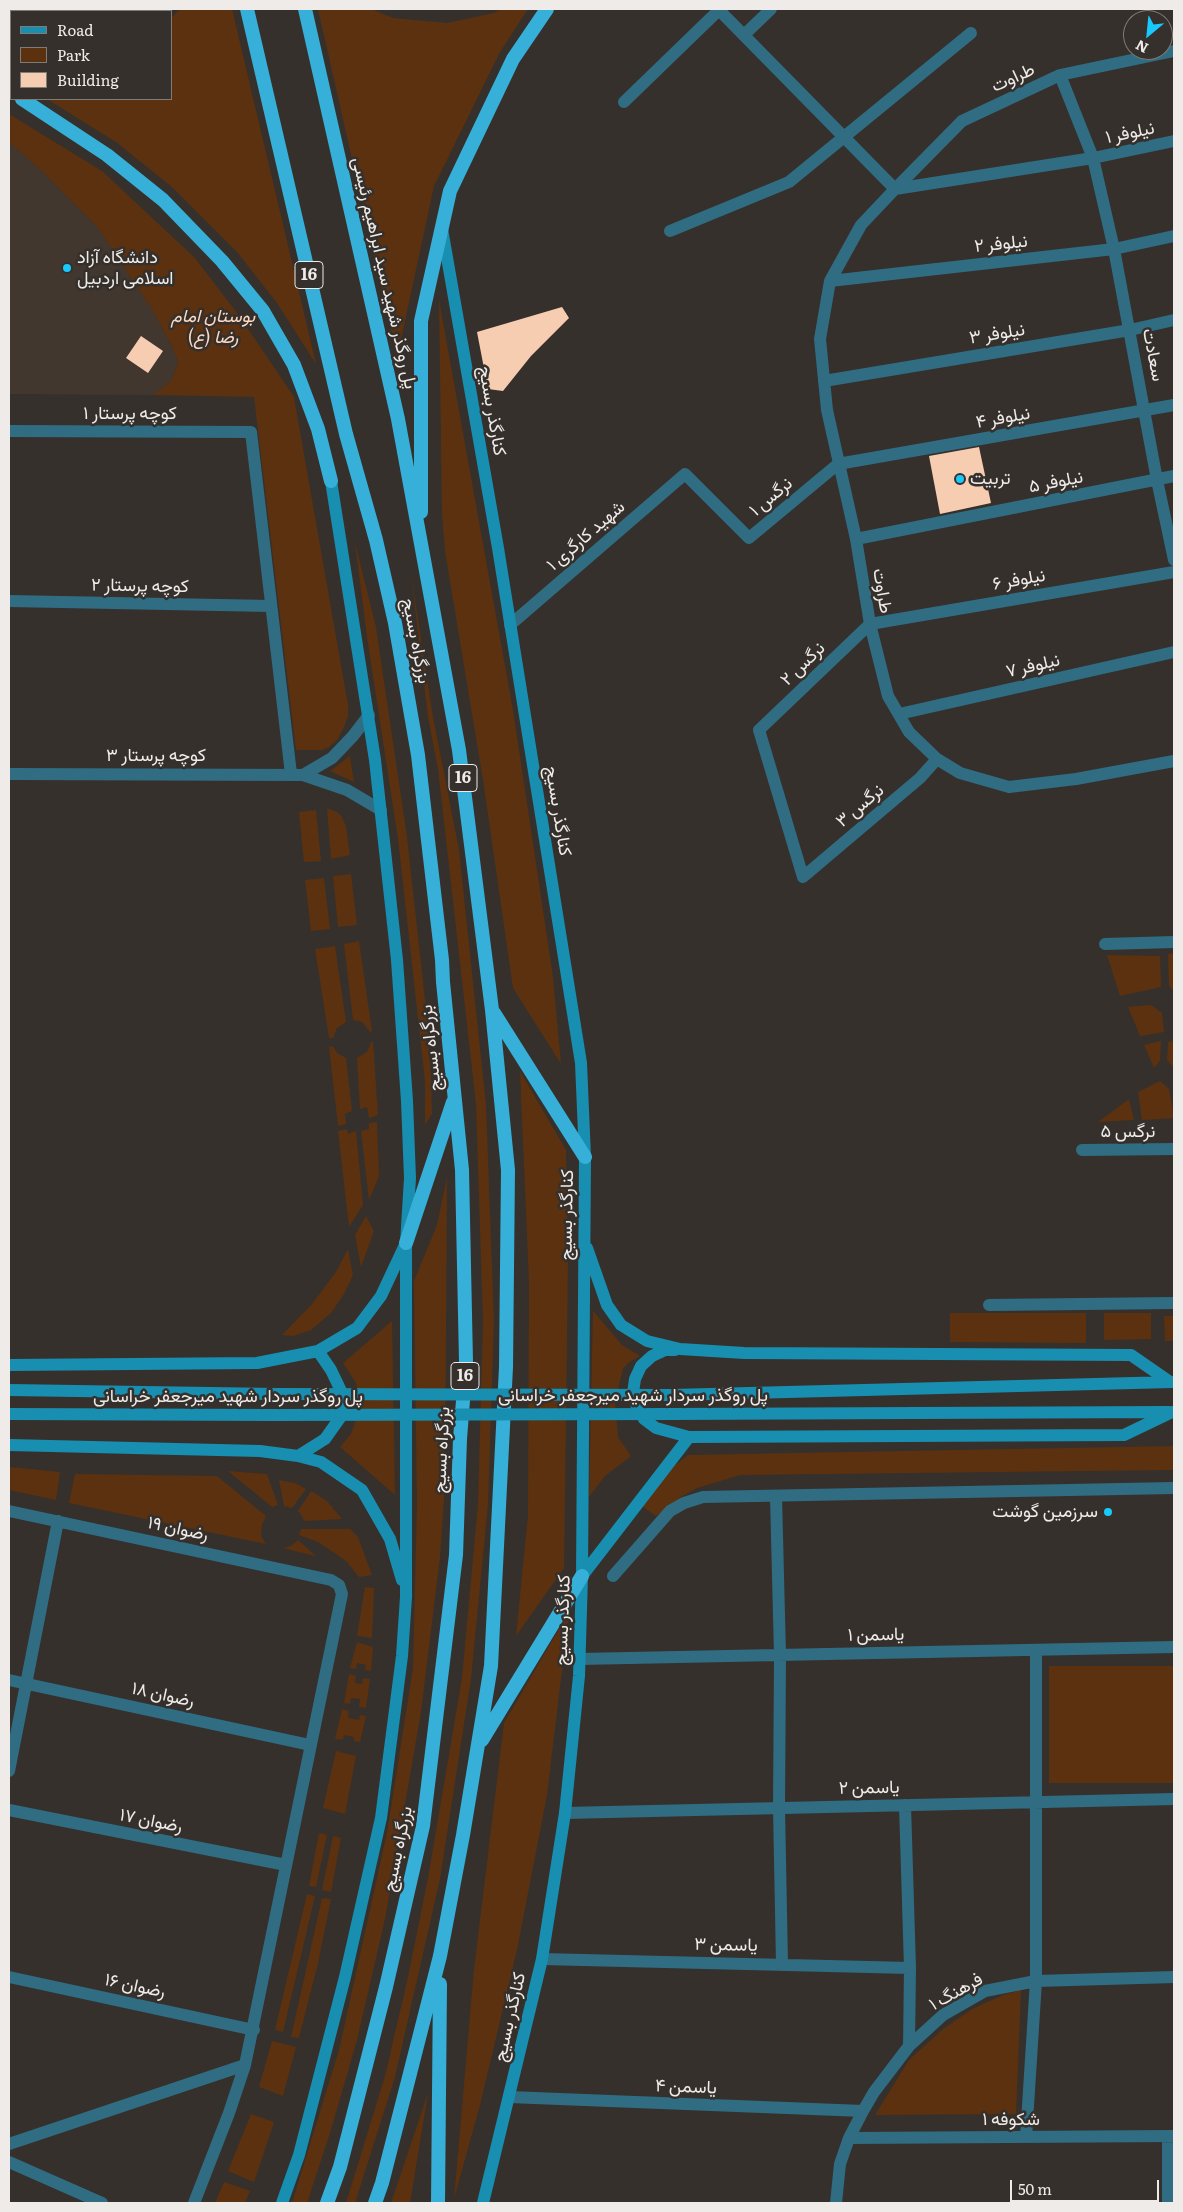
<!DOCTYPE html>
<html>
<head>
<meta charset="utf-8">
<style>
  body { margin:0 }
  #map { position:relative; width:1183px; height:2212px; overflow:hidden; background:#35302c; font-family:Literata,serif }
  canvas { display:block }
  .frame { position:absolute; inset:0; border:10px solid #eeebe8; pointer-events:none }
  .legend { position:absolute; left:10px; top:10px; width:162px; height:90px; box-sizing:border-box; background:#35302c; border:1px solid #7f7b77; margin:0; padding:6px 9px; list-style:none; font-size:15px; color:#eeebe8 }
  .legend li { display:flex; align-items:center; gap:10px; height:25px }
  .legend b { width:25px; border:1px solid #7f7b77 }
  .north { position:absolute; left:1123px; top:10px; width:50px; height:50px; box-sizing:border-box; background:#35302c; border:1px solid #7f7b77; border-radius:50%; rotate:208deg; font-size:14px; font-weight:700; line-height:20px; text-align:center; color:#eeebe8 }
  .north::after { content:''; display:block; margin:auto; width:18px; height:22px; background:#17cafb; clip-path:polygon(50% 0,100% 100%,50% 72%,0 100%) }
  .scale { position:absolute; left:1010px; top:2180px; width:149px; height:22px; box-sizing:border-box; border:2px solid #eeebe8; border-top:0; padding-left:6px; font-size:15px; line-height:18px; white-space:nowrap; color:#eeebe8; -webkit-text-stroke:4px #35302c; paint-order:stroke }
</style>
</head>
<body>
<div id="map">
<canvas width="1183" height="2212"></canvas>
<div class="frame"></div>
<ul class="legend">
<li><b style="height:6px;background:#188eb1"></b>Road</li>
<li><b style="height:14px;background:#5c310f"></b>Park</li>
<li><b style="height:14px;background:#f7cdb2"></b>Building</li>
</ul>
<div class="north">N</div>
<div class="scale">50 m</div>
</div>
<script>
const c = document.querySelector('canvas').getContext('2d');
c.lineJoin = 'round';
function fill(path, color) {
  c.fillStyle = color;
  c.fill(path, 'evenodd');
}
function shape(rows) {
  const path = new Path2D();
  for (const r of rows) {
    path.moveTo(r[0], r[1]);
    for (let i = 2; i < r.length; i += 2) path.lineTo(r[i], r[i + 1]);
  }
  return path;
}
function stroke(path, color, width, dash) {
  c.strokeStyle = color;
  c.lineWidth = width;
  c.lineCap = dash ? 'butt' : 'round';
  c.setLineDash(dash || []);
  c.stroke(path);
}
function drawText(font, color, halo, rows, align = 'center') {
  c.font = font + ' Literata,Vazirmatn,serif';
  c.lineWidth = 5;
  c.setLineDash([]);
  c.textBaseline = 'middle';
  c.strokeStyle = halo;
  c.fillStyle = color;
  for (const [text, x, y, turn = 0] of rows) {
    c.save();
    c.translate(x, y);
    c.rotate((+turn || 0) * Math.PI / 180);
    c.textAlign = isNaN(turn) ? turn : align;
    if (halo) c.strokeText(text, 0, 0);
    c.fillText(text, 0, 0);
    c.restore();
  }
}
const built = shape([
  [9,142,43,172,98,228,152,309,173,348,178,362,172,379,162,389,152,395,9,394]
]);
const green = shape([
  [9,9,129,9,126,11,11,11,11,19,9,18],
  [180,9,232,9,316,364,277,303,237,252,173,188,116,142,47,99,171,99,171,18],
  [318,9,371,9,393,18,447,23,494,13,501,9,528,9,500,52,434,186,397,358],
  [9,114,102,171,195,258,240,317,294,397,348,705,348,716,344,727,337,740,329,747,322,750,296,750,254,397,152,395,162,389,172,379,178,362,173,348,152,309,98,228,43,172,9,142],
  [439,300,513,710,553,977,561,1064,513,988,483,780,445,551,442,514],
  [355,543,376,627,407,837,425,1000,431,1077,432,1114,425,1125,425,1081,398,839,367,637],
  [411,574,433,717,459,850,486,1105,494,1321,488,1504,471,1679,440,1879,395,2077,355,2203,346,2203,385,2076,408,1977,428,1878,462,1678,478,1504,483,1321,476,1104,438,769,428,717],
  [350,756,354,782,330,771],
  [327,808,337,812,342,817,346,826,350,855,331,859],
  [316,810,321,861,304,862,299,812],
  [351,874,357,925,338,927,333,876],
  [324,878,330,929,311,931,305,880],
  [359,941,372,1031,370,1032,362,1022,353,1020,344,944],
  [335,946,346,1022,337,1028,333,1038,329,1038,315,949],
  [1168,954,1174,954,1174,991,1169,986],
  [1107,955,1160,956,1161,987,1120,996],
  [1151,1005,1162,1013,1164,1032,1140,1036,1128,1007],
  [1161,1041,1160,1061,1154,1068,1144,1045],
  [1174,1041,1174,1068,1167,1060,1168,1042],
  [371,1042,373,1042,378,1115,369,1118,367,1107,360,1109,357,1058,367,1052],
  [333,1046,337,1053,346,1058,352,1111,345,1114,346,1124,338,1126,329,1047],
  [520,1071,566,1150,568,1262,564,1568,516,1636,528,1515,529,1283],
  [1160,1081,1169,1089,1174,1118,1142,1120,1138,1092],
  [1129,1099,1134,1120,1098,1122],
  [377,1122,379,1176,369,1200,361,1131,369,1129,369,1123],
  [347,1129,348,1134,356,1131,363,1205,349,1227,338,1131],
  [447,1177,445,1485,440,1557,421,1712,385,1919,357,2040,330,2133,307,2203,292,2203,339,2050,387,1833,413,1668,417,1505,414,1281,437,1225],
  [366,1216,374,1231,361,1267,355,1235],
  [348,1249,353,1275,344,1294,331,1313,311,1330,293,1336,282,1335,312,1304,336,1272],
  [593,1311,622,1345,640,1356,628,1363,623,1369,615,1403,618,1437,631,1456,605,1476,589,1497],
  [950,1313,1086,1313,1086,1343,950,1342],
  [1104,1313,1151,1313,1151,1339,1104,1340],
  [1164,1316,1174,1316,1174,1341,1165,1341],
  [392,1321,395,1495,340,1447,351,1434,361,1405,356,1383,343,1363],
  [1174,1446,1174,1470,740,1475,697,1488,681,1497,656,1516,642,1506,669,1470,688,1455],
  [9,1467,60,1472,56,1500,9,1490],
  [228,1471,267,1474,278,1505,272,1507],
  [75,1474,217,1476,266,1516,262,1525,261,1536,266,1544,69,1503],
  [279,1480,295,1483,306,1489,292,1508,284,1506],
  [311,1491,327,1501,342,1519,304,1521,302,1516,298,1511],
  [301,1529,350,1529,358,1537,372,1575,359,1577,347,1562,336,1554,318,1542,299,1535],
  [298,1540,316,1556,282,1548,291,1546],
  [365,1587,374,1588,372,1638,357,1636],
  [569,1612,547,1795,517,1950,480,2105,454,2199,474,1969,504,1723],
  [357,1642,373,1647,371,1671,365,1670,366,1665,357,1663,356,1669,350,1668],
  [1049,1666,1174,1666,1174,1783,1049,1783],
  [349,1674,356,1676,355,1683,362,1684,363,1678,370,1679,366,1708,359,1707,360,1699,351,1698,350,1704,344,1703],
  [342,1709,349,1711,348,1718,359,1720,360,1715,366,1716,360,1742,354,1741,354,1737,344,1735,343,1740,335,1739],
  [336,1751,356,1756,345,1814,323,1808],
  [319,1833,327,1835,316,1887,309,1886],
  [333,1836,341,1838,331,1892,322,1890],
  [307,1894,315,1896,283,2032,275,2030],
  [322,1898,331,1899,318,1963,299,2038,291,2037],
  [1021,1990,1016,2114,875,2115,909,2060,943,2029,972,2009,1003,1995],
  [272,2041,296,2047,283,2096,259,2087],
  [428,2093,410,2203,391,2203],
  [251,2114,274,2122,254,2182,228,2171],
  [224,2182,250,2191,245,2203,215,2203]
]);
const building = shape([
  [562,307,569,318,531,356,503,391,488,389,477,332],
  [141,336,163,351,148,373,126,358],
  [979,447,991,503,940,514,929,456]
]);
const minor = shape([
  [744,35,771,9],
  [1060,75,1093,158,1114,249,1157,480,1174,560],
  [624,102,719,10,895,189,962,121,1060,75,1174,51],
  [1174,141,1093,158,895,189,861,225,830,281,820,339,827,410,856,539,870,624,888,696,909,732,937,759,960,773,1009,787,1076,779,1174,761],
  [670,231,789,182,971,33],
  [830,281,1114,249,1174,236],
  [824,381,1130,330,1174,320],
  [9,431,251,432,291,774],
  [856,539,1174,476],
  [9,601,271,606],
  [510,625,685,474,749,538,838,464,1174,405],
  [899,714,1174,652],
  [937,759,920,778,803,877,759,730,870,624,1174,572],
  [9,774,303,775,347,790,381,810],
  [303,775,332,758,353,736,369,715],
  [1105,944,1174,942],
  [1082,1150,1174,1149],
  [989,1305,1174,1303],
  [776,1496,780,1655,779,1808,782,1964],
  [9,1511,331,1580,339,1585,342,1594,245,2065,229,2113,194,2203],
  [613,1576,670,1511,684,1503,703,1497,1174,1488],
  [579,1659,1174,1647],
  [9,1680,310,1745],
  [9,1771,58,1521],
  [905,1805,910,1968,909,2046],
  [9,1810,286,1865],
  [565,1813,1174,1799],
  [542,1959,910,1968],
  [9,1977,254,2030],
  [509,2097,863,2111],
  [1168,2136,1168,2203],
  [1026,2137,1036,1981,1036,1650],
  [849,2138,1174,2136],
  [9,2144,245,2065],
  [9,2162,102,2203],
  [836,2203,840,2164,849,2138,863,2111,874,2092,909,2046,943,2015,985,1991,1036,1981,1174,1977]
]);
const secondary = shape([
  [442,229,498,548,581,1063,585,1157,582,1576,579,1676,565,1813,542,1959,483,2203],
  [587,1248,607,1305,621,1325,647,1341,680,1349,744,1353,1131,1355,1170,1382],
  [675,1350,665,1350,652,1356,641,1366,635,1379,633,1393,637,1407,644,1419,656,1428,689,1437],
  [9,1365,257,1363,318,1351,357,1328,381,1296,404,1247],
  [9,1390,277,1394],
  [672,1395,1172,1382],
  [9,1414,276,1415],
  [668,1414,1169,1412],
  [9,1445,260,1451,298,1456,321,1462,362,1490,390,1539,402,1580],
  [298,1456,325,1439,342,1415,342,1393,331,1370,318,1351],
  [582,1576,689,1437,1124,1435,1172,1412],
  [282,2203,299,2155,345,1977,381,1818,402,1656,406,1597,406,1243,410,1178,407,1101,397,960,375,760,331,481]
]);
const trunk = shape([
  [247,9,346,434,376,540,395,623,418,755,442,960,443,982,462,1170,466,1362,460,1439,456,1555,423,1826,386,1987,340,2167,327,2203],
  [305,9,398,419,459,750,492,1010,508,1170,506,1367,491,1666,463,1835,440,1956,382,2183,375,2203],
  [154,11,157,9],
  [9,38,11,39],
  [9,90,11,92],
  [22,99,107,155,163,200,222,261,263,311,294,365,318,429,331,481],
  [421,512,421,321,450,191,513,59,547,9],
  [494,1013,585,1157],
  [406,1243,453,1102],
  [482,1740,582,1576],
  [438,2203,440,1984]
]);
const secondaryBridge = shape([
  [277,1394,672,1395],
  [276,1415,668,1414]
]);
const markers = [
  [67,268,5,"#17cafb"],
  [960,479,5,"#17cafb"],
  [1108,1512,5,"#17cafb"]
];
const shields = [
  [309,275,28],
  [463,778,28],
  [465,1376,28]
];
const shieldNames = [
  ["16",309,275],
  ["16",463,778],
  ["16",465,1376]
];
const streetNames = [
  ["طراوت",1013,78,-25],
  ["نیلوفر ۱",1130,133,-12],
  ["نیلوفر ۲",1001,244,-6],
  ["پل روگذر شهید سید ابراهیم رئیسی",384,273,77],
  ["نیلوفر ۳",997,334,-9],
  ["سعادت",1153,355,79],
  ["کنارگذر بسیج",492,411,80],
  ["کوچه پرستار ۱",130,414],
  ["نیلوفر ۴",1003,418,-10],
  ["نیلوفر ۵",1056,482,-11],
  ["نرگس ۱",771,497,-40],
  ["شهید کارگری ۱",586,536,-41],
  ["نیلوفر ۶",1019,580,-10],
  ["کوچه پرستار ۲",140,586,1],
  ["طراوت",882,591,80],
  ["بزرگراه بسیج",416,641,79],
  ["نرگس ۲",803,664,-44],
  ["نیلوفر ۷",1033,666,-13],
  ["کوچه پرستار ۳",156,756],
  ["نرگس ۳",860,806,-40],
  ["کنارگذر بسیج",558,811,81],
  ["بزرگراه بسیج",431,1048,-96],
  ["نرگس ۵",1128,1132],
  ["کنارگذر بسیج",567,1215,-89],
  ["پل روگذر سردار شهید میرجعفر خراسانی",633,1396],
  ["پل روگذر سردار شهید میرجعفر خراسانی",228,1397],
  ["بزرگراه بسیج",442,1450,-87],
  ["رضوان ۱۹",178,1529,12],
  ["کنارگذر بسیج",563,1620,-88],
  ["یاسمن ۱",876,1635,-1],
  ["رضوان ۱۸",163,1695,12],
  ["یاسمن ۲",869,1788,-1],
  ["رضوان ۱۷",151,1821,11],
  ["بزرگراه بسیج",398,1849,-78],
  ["یاسمن ۳",726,1945,1],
  ["رضوان ۱۶",135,1986,12],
  ["فرهنگ ۱",956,1992,-29],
  ["کنارگذر بسیج",510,2017,-77],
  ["یاسمن ۴",686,2087,2],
  ["شکوفه ۱",1011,2120]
];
const poiNames = [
  ["دانشگاه آزاد",77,258],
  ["اسلامی اردبیل",77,279],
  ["تربیت",970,479],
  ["سرزمین گوشت",1098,1512,"right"]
];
const parkNames = [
  ["بوستان امام",213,317],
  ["رضا (ع)",213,338]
];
fill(built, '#42372f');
fill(green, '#5c310f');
fill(building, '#f7cdb2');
stroke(minor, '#306d83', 12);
stroke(secondary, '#188eb1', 12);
stroke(trunk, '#36b0d8', 14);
stroke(secondaryBridge, '#188eb1', 12);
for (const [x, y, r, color] of markers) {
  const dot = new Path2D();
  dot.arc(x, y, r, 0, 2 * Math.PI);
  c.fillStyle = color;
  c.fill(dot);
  stroke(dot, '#35302c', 2);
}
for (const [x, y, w] of shields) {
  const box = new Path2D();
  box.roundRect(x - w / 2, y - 13.5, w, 27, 4);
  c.fillStyle = '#35302c';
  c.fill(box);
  stroke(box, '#eeebe8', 1);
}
drawText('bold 16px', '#eeebe8', null, shieldNames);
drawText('18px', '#eeebe8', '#35302c', streetNames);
drawText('18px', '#eeebe8', '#35302c', poiNames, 'left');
drawText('italic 18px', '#fed9c2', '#35302c', parkNames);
</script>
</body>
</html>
